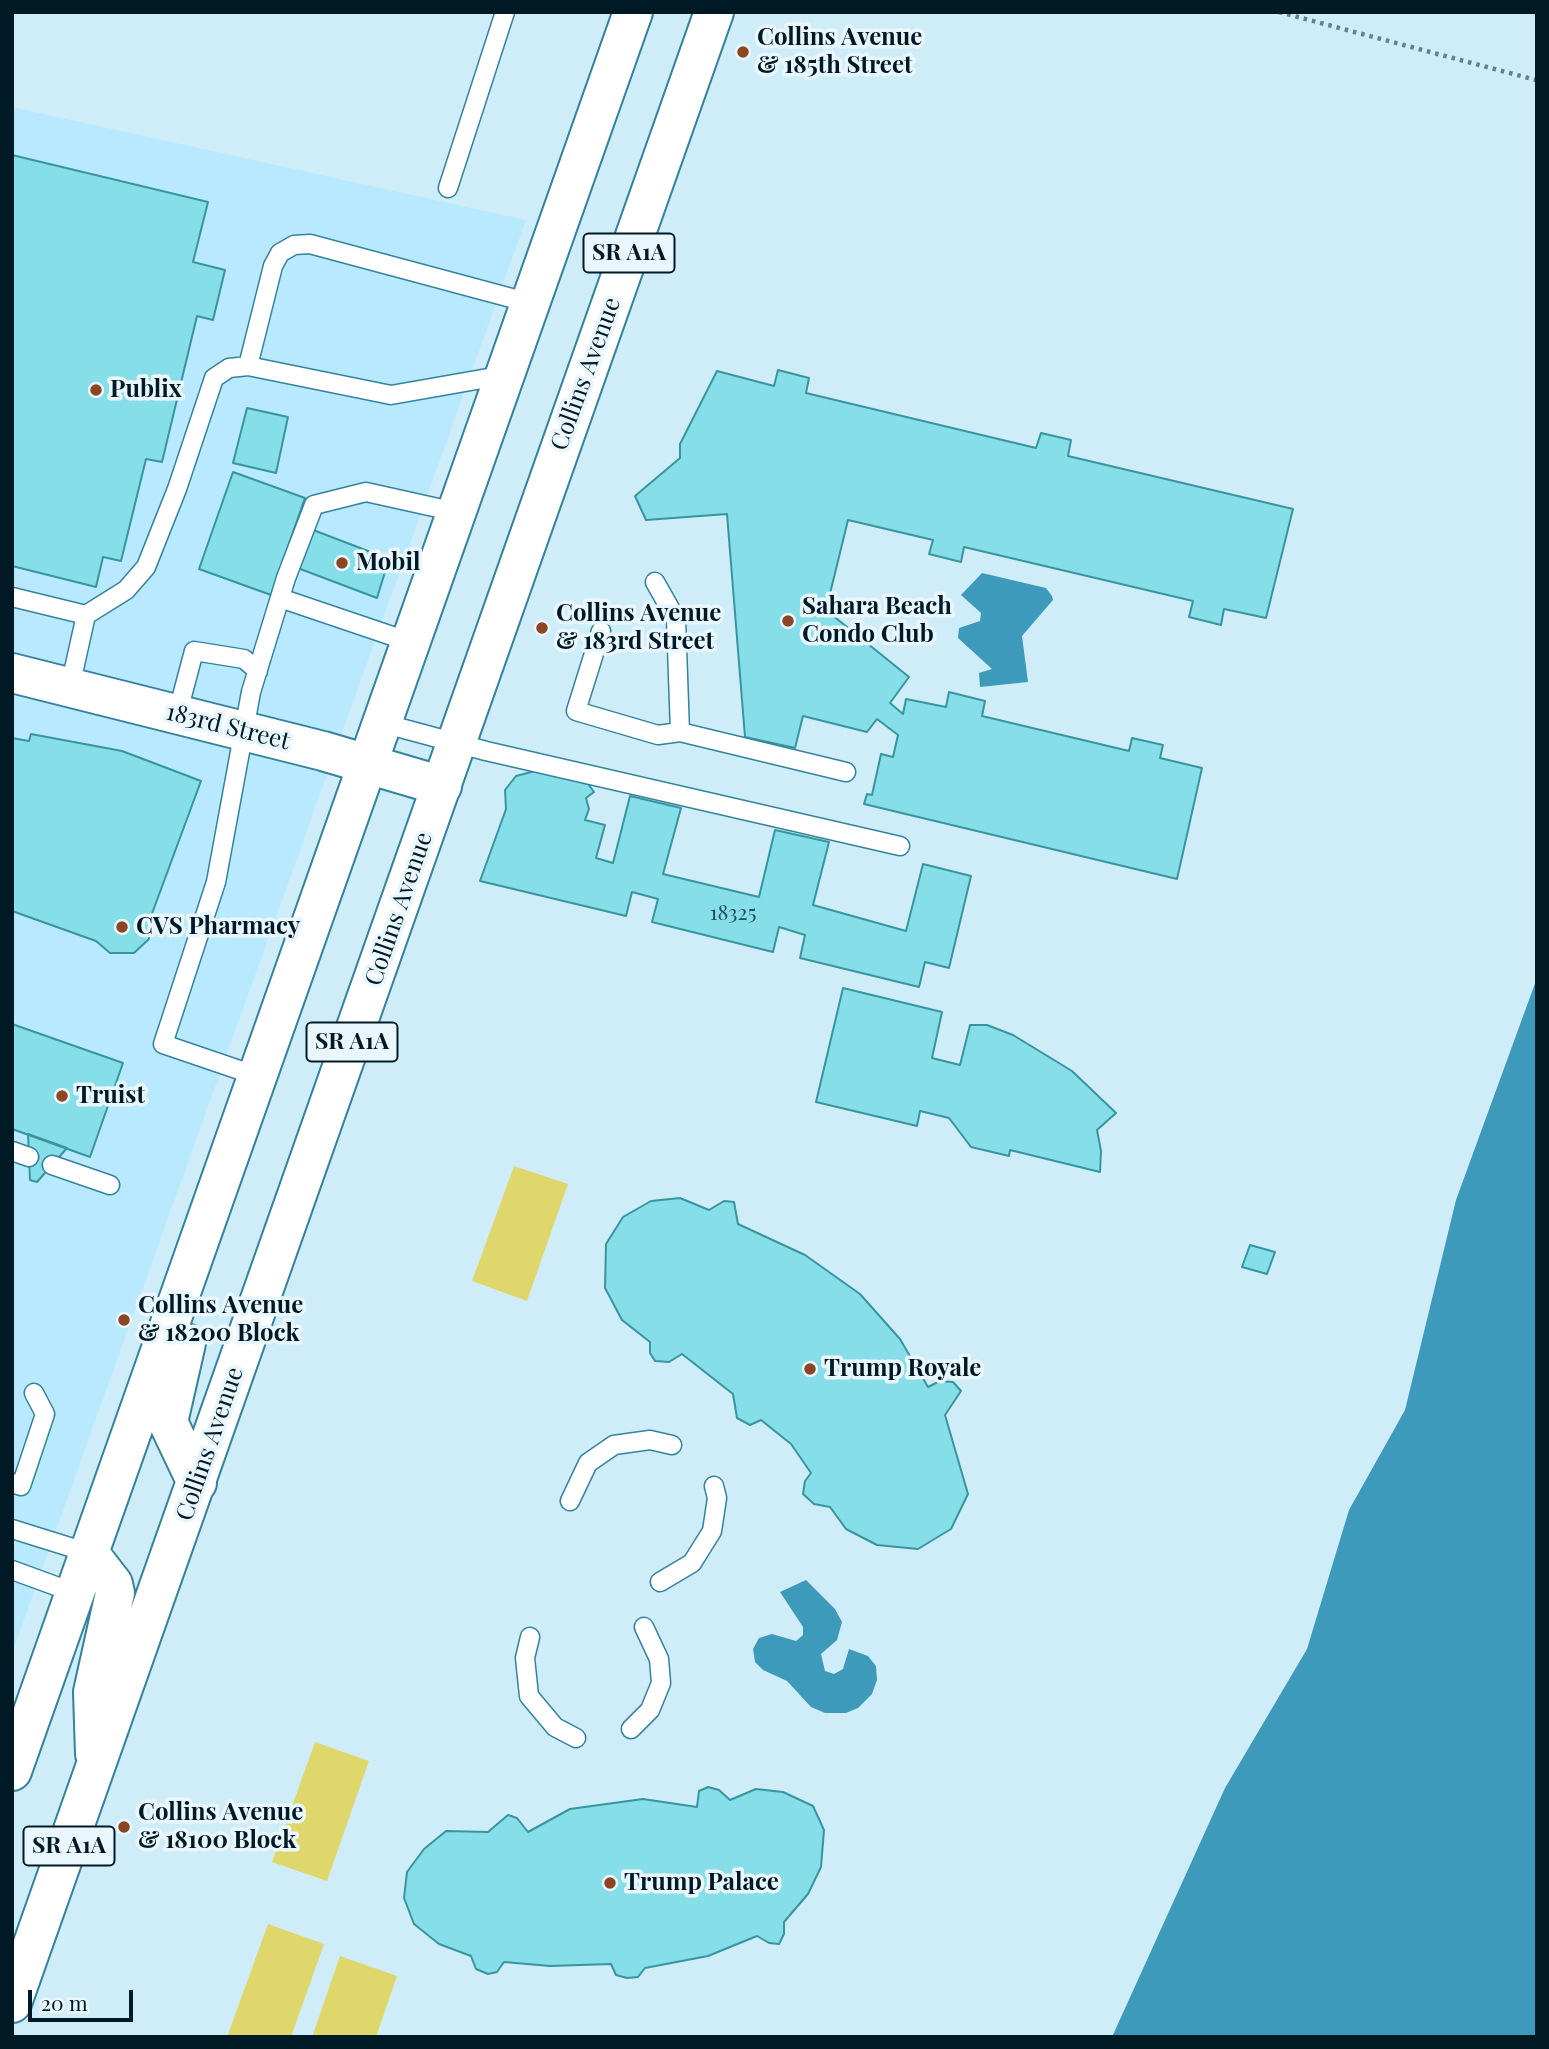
<!DOCTYPE html>
<html>
<head>
<meta charset="utf-8">
<style>
  body { margin:0 }
  #map { position:relative; width:1549px; height:2049px; overflow:hidden; background:#cfedf9; font-family:"Playfair Display",serif }
  canvas { display:block }
  .frame { position:absolute; inset:0; border:14px solid #001a25; pointer-events:none }
  .scale { position:absolute; left:28px; top:1990px; width:105px; height:32px; box-sizing:border-box; border:4px solid #001a25; border-top:0; padding-left:9px; font-size:21px; line-height:24px; white-space:nowrap; color:#001a25; -webkit-text-stroke:5px #e9f7fd; paint-order:stroke }
</style>
</head>
<body>
<div id="map">
<canvas width="1549" height="2049"></canvas>
<div class="frame"></div>
<div class="scale">20 m</div>
</div>
<script>
const c = document.querySelector('canvas').getContext('2d');
c.lineJoin = 'round';
function fill(path, color) {
  c.fillStyle = color;
  c.fill(path, 'evenodd');
}
function shape(rows) {
  const path = new Path2D();
  for (const r of rows) {
    path.moveTo(r[0], r[1]);
    for (let i = 2; i < r.length; i += 2) path.lineTo(r[i], r[i + 1]);
  }
  return path;
}
function stroke(path, color, width, dash) {
  c.strokeStyle = color;
  c.lineWidth = width;
  c.lineCap = dash ? 'butt' : 'round';
  c.setLineDash(dash || []);
  c.stroke(path);
}
function drawText(font, color, halo, rows, align = 'center') {
  c.font = font + ' "Playfair Display",serif';
  c.lineWidth = 7;
  c.setLineDash([]);
  c.textBaseline = 'middle';
  c.strokeStyle = halo;
  c.fillStyle = color;
  for (const [text, x, y, turn = 0] of rows) {
    c.save();
    c.translate(x, y);
    c.rotate((+turn || 0) * Math.PI / 180);
    c.textAlign = isNaN(turn) ? turn : align;
    if (halo) c.strokeText(text, 0, 0);
    c.fillText(text, 0, 0);
    c.restore();
  }
}
const built = shape([
  [12,107,526,220,12,1653]
]);
const green = shape([
  [514,1166,568,1184,527,1301,472,1281],
  [315,1742,369,1761,327,1881,272,1862],
  [268,1924,324,1944,291,2037,227,2037],
  [340,1956,397,1976,376,2037,312,2037]
]);
const water = shape([
  [982,573,1046,588,1052,596,1053,600,1022,636,1028,682,980,687,979,673,992,669,958,638,959,628,980,621,981,613,961,595],
  [1537,978,1537,2037,1112,2037,1225,1788,1307,1649,1349,1510,1405,1410,1456,1200],
  [806,1580,835,1609,842,1622,837,1640,821,1654,825,1671,834,1674,843,1669,849,1649,868,1656,876,1666,877,1680,872,1694,858,1708,846,1713,825,1713,811,1707,787,1681,763,1670,755,1662,753,1649,759,1638,772,1634,796,1641,803,1635,803,1627,780,1592]
]);
const building = shape([
  [12,155,208,202,193,262,225,270,213,320,197,316,162,462,146,459,121,561,103,557,96,587,12,566,12,155],
  [778,370,809,378,806,393,1036,448,1041,433,1071,440,1068,456,1293,509,1266,618,1224,609,1221,625,1189,617,1193,601,964,547,961,562,929,554,933,540,848,520,826,610,909,677,890,703,903,714,906,699,946,707,949,692,985,701,982,716,1129,751,1132,738,1163,745,1160,758,1202,768,1177,879,864,804,867,794,872,795,881,754,893,757,898,735,877,719,867,732,803,716,795,748,745,737,727,514,646,520,635,496,680,458,680,444,717,371,774,386,778,370],
  [247,408,288,417,276,473,233,463,247,408],
  [233,472,305,498,271,595,199,569,233,472],
  [308,528,389,559,377,598,295,567,308,528],
  [31,734,122,751,201,781,150,919,149,939,134,953,110,953,96,941,12,911,12,738,29,741,31,734],
  [535,771,581,780,589,785,594,792,586,798,589,809,585,820,605,825,596,858,613,863,630,796,681,808,663,874,759,897,775,830,829,842,813,905,906,931,923,864,971,876,949,968,925,962,919,987,800,958,805,935,779,927,773,952,652,922,658,899,632,892,626,916,480,881,506,809,505,790,516,776,535,771],
  [843,988,942,1012,932,1058,960,1065,970,1025,987,1025,1013,1035,1072,1071,1116,1113,1097,1130,1101,1151,1100,1172,1010,1150,1009,1156,971,1147,949,1118,920,1111,917,1126,816,1102,843,988],
  [12,1024,123,1063,90,1157,12,1129,12,1024],
  [28,1134,67,1148,37,1182,30,1180,28,1134],
  [680,1198,709,1210,724,1201,734,1202,738,1224,805,1255,860,1294,900,1339,928,1387,940,1381,953,1382,961,1391,945,1415,968,1494,951,1529,918,1549,877,1545,846,1529,830,1507,814,1504,803,1494,805,1481,811,1473,791,1444,761,1420,750,1425,737,1418,733,1394,682,1354,669,1362,655,1361,650,1353,650,1342,622,1320,605,1288,606,1244,623,1217,651,1201,680,1198],
  [1250,1245,1275,1252,1267,1274,1242,1267,1250,1245],
  [708,1787,719,1790,730,1800,756,1789,783,1792,813,1806,824,1830,821,1867,808,1894,784,1922,784,1934,779,1944,769,1943,757,1936,708,1956,645,1968,638,1977,627,1978,616,1975,611,1964,550,1966,504,1962,497,1972,488,1974,476,1969,471,1956,439,1944,414,1924,404,1898,407,1872,424,1849,446,1831,488,1832,508,1815,517,1818,528,1832,570,1809,643,1799,697,1807,699,1791,708,1787]
]);
const path = shape([
  [1279,12,1536,80]
]);
const service = shape([
  [448,188,505,12],
  [248,366,273,266,280,253,294,245,310,244,530,303],
  [655,582,676,619,680,732,846,772],
  [12,597,86,615,126,590,146,567,177,489,214,378,229,368,248,366,391,395,505,375],
  [280,598,410,642],
  [601,631,576,711,658,735,680,732],
  [70,687,86,615],
  [177,715,194,651,244,659,258,671],
  [382,723,486,751,900,846],
  [257,1076,163,1044,216,882,251,692,286,578,314,505,366,492,456,512],
  [12,1151,29,1157],
  [52,1165,110,1185],
  [12,1483,21,1486,45,1414,34,1393],
  [570,1501,588,1463,614,1445,650,1440,672,1445],
  [12,1529,89,1553],
  [12,1570,75,1593],
  [660,1582,692,1563,712,1531,717,1498,714,1486],
  [530,1637,525,1658,529,1696,555,1727,576,1738],
  [631,1729,650,1710,661,1683,659,1659,644,1627]
]);
const tertiary = shape([
  [12,673,323,751,442,786]
]);
const primary = shape([
  [186,1343,168,1422,197,1483],
  [89,1553,113,1584,115,1593,93,1692,95,1754],
  [12,1771,633,12],
  [12,2003,714,12]
]);
const markers = [
  [743,52,7,"#8d4623"],
  [96,390,7,"#8d4623"],
  [342,563,7,"#8d4623"],
  [788,621,7,"#8d4623"],
  [542,628,7,"#8d4623"],
  [122,927,7,"#8d4623"],
  [62,1096,7,"#8d4623"],
  [124,1320,7,"#8d4623"],
  [810,1369,7,"#8d4623"],
  [124,1827,7,"#8d4623"],
  [610,1883,7,"#8d4623"]
];
const numberNames = [
  ["18325",733,913]
];
const shields = [
  [629,253,91],
  [352,1042,91],
  [69,1846,91]
];
const shieldNames = [
  ["SR A1A",629,253],
  ["SR A1A",352,1042],
  ["SR A1A",69,1846]
];
const poiNames = [
  ["Collins Avenue",757,38],
  ["& 185th Street",757,66],
  ["Publix",110,390],
  ["Mobil",356,563],
  ["Sahara Beach",802,607],
  ["Condo Club",802,635],
  ["Collins Avenue",556,614],
  ["& 183rd Street",556,642],
  ["CVS Pharmacy",136,927],
  ["Truist",76,1096],
  ["Collins Avenue",138,1306],
  ["& 18200 Block",138,1334],
  ["Trump Royale",824,1369],
  ["Collins Avenue",138,1813],
  ["& 18100 Block",138,1841],
  ["Trump Palace",624,1883]
];
const streetNames = [
  ["Collins Avenue",586,374,-70],
  ["183rd Street",228,727,14],
  ["Collins Avenue",399,909,-71],
  ["Collins Avenue",210,1444,-71]
];
fill(built, '#b8e9fe');
fill(green, '#dfd76c');
fill(water, '#3e9aba');
fill(building, '#85dee8');
stroke(building, '#38959e', 2);
stroke(service, '#34839e', 21);
stroke(tertiary, '#34839e', 42);
stroke(primary, '#34839e', 42);
stroke(path, '#64808b', 4.5, [3.5, 5]);
stroke(service, '#fff', 18);
stroke(tertiary, '#fff', 38);
stroke(primary, '#fff', 38);
for (const [x, y, r, color] of markers) {
  const dot = new Path2D();
  dot.arc(x, y, r, 0, 2 * Math.PI);
  c.fillStyle = color;
  c.fill(dot);
  stroke(dot, '#e9f7fd', 2.5);
}
drawText('21px', '#214b56', null, numberNames);
for (const [x, y, w] of shields) {
  const box = new Path2D();
  box.roundRect(x - w / 2, y - 19.5, w, 39, 5);
  c.fillStyle = '#e9f7fd';
  c.fill(box);
  stroke(box, '#001a25', 2);
}
drawText('bold 23px', '#001a25', null, shieldNames);
drawText('bold 24px', '#001a25', '#e9f7fd', poiNames, 'left');
drawText('24px', '#001a25', '#e9f7fd', streetNames);
</script>
</body>
</html>
